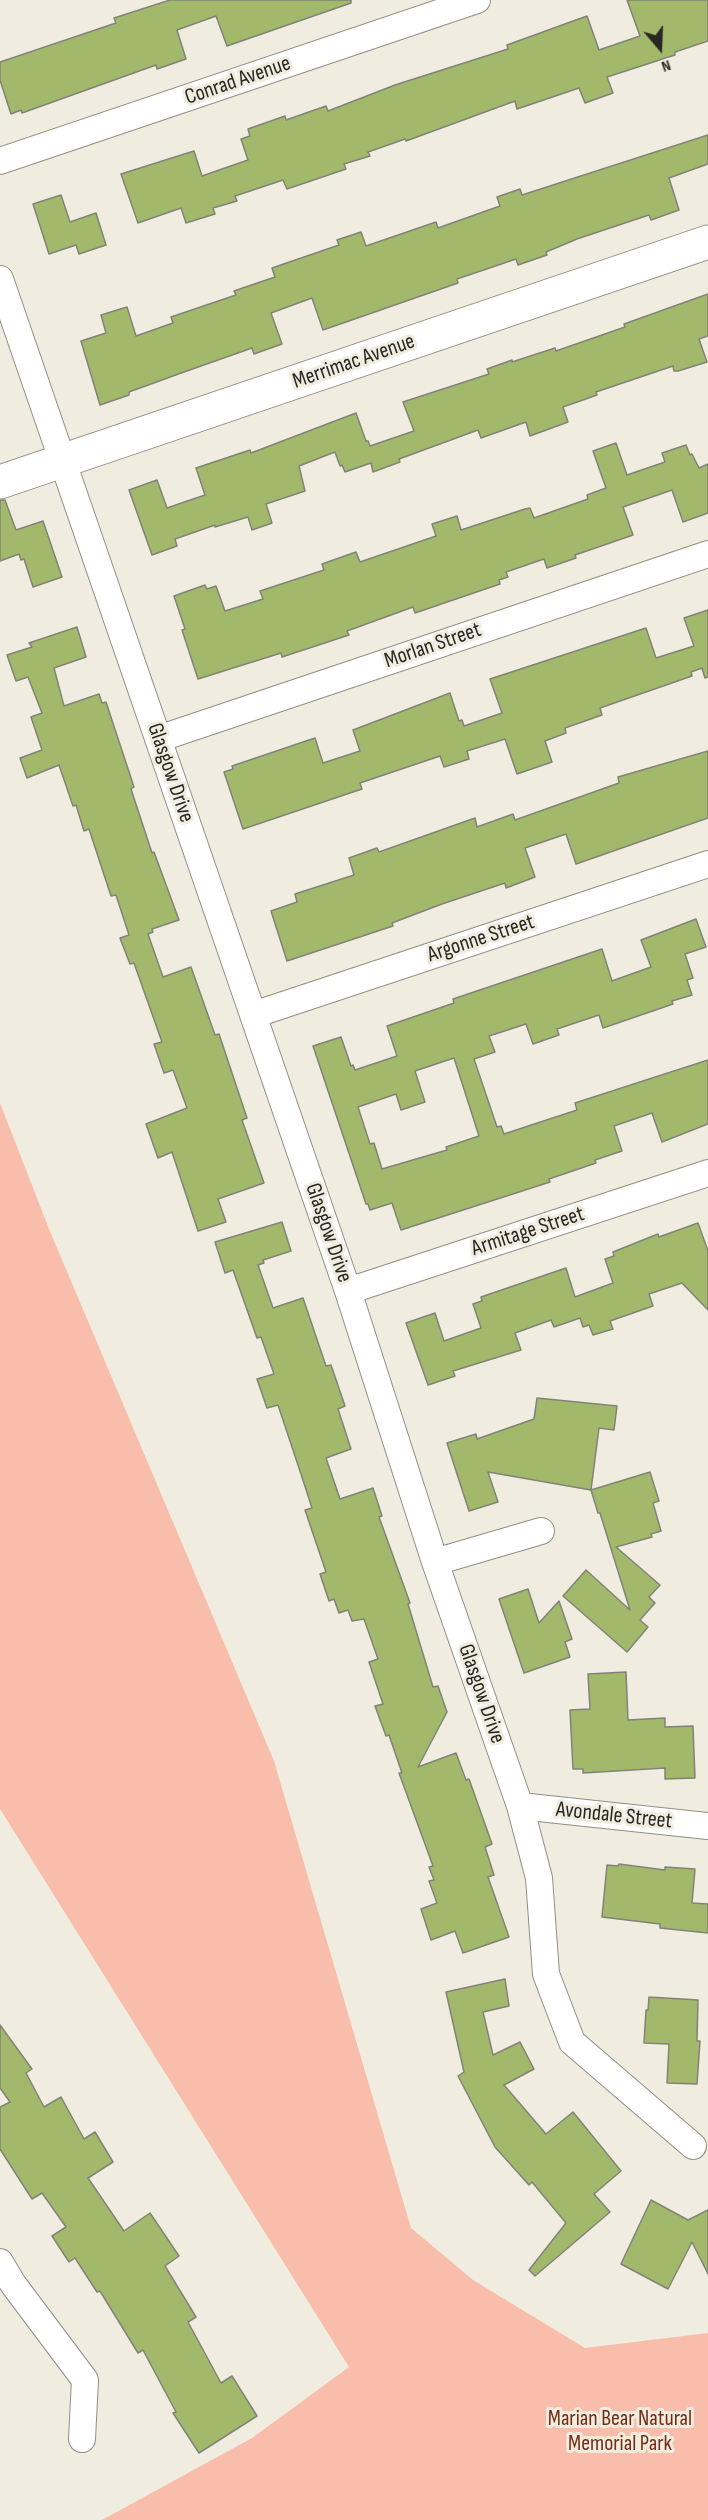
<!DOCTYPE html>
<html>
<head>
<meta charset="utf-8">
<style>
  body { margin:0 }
  #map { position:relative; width:708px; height:2520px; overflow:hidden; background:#f0ede0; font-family:"Sofia Sans Condensed",sans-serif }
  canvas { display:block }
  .north { position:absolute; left:630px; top:18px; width:60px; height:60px; -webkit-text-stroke:4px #f0ede0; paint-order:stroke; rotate:161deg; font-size:16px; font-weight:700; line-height:24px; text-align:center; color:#282722 }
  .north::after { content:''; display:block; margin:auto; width:21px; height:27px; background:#282722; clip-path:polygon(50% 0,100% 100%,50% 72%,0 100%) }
</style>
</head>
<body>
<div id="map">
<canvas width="708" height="2520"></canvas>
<div class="north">N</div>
</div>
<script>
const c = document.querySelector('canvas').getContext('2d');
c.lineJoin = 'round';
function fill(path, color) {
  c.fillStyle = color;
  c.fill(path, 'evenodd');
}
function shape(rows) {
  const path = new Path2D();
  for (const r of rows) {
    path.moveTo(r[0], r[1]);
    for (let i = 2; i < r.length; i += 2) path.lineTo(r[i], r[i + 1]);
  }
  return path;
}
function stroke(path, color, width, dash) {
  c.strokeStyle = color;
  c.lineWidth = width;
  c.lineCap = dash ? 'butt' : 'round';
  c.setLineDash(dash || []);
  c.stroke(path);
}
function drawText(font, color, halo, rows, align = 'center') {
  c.font = font + ' "Sofia Sans Condensed",sans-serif';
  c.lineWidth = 6;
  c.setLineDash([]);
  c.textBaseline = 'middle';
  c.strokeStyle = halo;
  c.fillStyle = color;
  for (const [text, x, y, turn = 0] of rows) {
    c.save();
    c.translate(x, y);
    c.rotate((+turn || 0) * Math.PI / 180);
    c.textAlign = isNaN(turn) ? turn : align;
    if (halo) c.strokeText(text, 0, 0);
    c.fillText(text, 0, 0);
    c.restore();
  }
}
const green = shape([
  [0,1103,49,1229,274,1761,411,2228,473,2280,585,2348,708,2333,708,2520,102,2520,252,2438,349,2367,0,1809]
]);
const building = shape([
  [170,0,351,0,351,3,227,46,216,16,177,30,186,59,157,69,156,65,22,113,21,110,11,114,0,80,0,62,116,23,114,18,170,0],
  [627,0,708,0,708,41,675,52,675,55,607,77,613,93,585,103,579,88,517,109,515,101,406,141,405,139,368,152,370,156,344,164,346,169,287,189,283,180,235,196,237,201,213,208,215,214,186,223,181,208,138,223,121,174,194,151,202,176,248,160,241,139,250,136,248,129,285,116,286,120,326,106,328,111,395,85,508,49,507,45,587,16,599,50,640,36,627,0],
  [708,135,708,164,669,178,679,210,651,220,649,215,577,239,546,252,547,255,518,265,516,259,457,279,458,283,323,330,312,298,271,313,282,344,254,354,252,348,184,372,129,392,129,395,100,405,81,341,106,333,101,315,127,307,136,336,173,323,171,317,236,295,234,291,275,277,272,268,339,245,337,240,361,232,366,246,436,222,438,228,500,206,497,197,520,189,522,195,708,135],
  [61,195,70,222,96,213,106,245,79,254,76,245,49,254,33,204,61,195],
  [708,294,708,336,699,339,707,362,678,371,674,371,673,366,596,392,597,395,563,407,568,422,530,436,526,422,481,438,478,430,399,459,400,462,373,472,371,463,345,472,342,465,340,466,335,452,299,466,305,491,266,504,272,523,252,530,248,517,215,527,215,525,175,539,177,546,152,555,129,490,157,480,167,508,205,495,196,468,250,450,251,453,356,413,366,441,368,441,370,446,414,431,403,402,489,374,487,369,512,360,512,362,555,348,556,351,625,327,624,324,708,294],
  [616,443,627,475,665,462,662,453,686,445,690,455,692,454,699,468,708,464,708,513,683,522,672,490,623,507,633,535,575,555,576,558,547,568,544,559,506,572,508,577,499,580,500,584,415,613,413,607,347,631,349,635,282,657,281,653,198,679,182,630,185,629,174,596,205,585,207,589,216,586,225,611,263,599,260,591,324,570,322,564,356,552,360,562,436,536,432,524,457,516,461,530,525,509,530,508,534,518,588,499,587,495,606,488,593,451,616,443],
  [0,500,5,500,16,530,43,521,62,577,33,587,24,559,21,560,19,554,0,561,0,500],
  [708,610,708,677,705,678,702,668,691,672,692,676,600,708,602,715,565,728,566,733,545,741,552,762,517,774,505,739,467,751,469,759,444,767,440,756,360,783,362,789,243,829,224,772,233,769,232,766,315,738,323,763,360,751,353,730,450,693,459,721,462,720,464,726,502,713,490,679,646,628,656,658,694,646,684,618,708,610],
  [77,627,86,657,54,668,64,706,99,694,102,703,106,702,134,787,131,789,152,853,154,852,179,920,152,929,153,932,148,934,163,977,191,967,215,1035,219,1034,247,1118,242,1120,264,1183,218,1199,226,1222,198,1231,172,1152,158,1158,146,1124,187,1108,173,1070,164,1073,154,1044,162,1042,134,963,130,964,120,938,129,935,116,895,111,896,89,829,84,831,76,805,73,806,59,765,27,778,20,758,42,750,31,717,42,713,28,677,16,681,7,655,32,647,29,643,77,627],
  [708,751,708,818,576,864,566,834,525,848,535,877,506,888,505,883,442,904,392,923,393,926,287,961,271,911,297,902,295,894,354,875,349,858,377,848,379,852,475,818,477,827,513,814,515,820,619,783,618,777,708,751],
  [696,919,706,947,685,954,693,978,687,980,692,995,672,1001,673,1004,603,1028,599,1015,557,1029,559,1035,533,1044,526,1024,489,1036,495,1052,474,1059,497,1127,501,1126,504,1134,577,1110,575,1103,708,1060,708,1124,662,1142,652,1113,614,1126,622,1151,595,1160,596,1163,549,1179,550,1182,401,1230,392,1203,370,1210,368,1204,366,1204,313,1046,341,1037,351,1066,353,1065,355,1070,397,1056,387,1026,454,1003,453,999,602,949,612,981,651,967,641,940,696,919],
  [454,1058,479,1136,446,1147,447,1150,382,1169,374,1143,370,1144,358,1107,396,1094,401,1110,425,1102,415,1071,454,1058],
  [282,1222,291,1251,263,1260,264,1263,258,1265,273,1308,303,1298,326,1366,331,1365,345,1406,338,1409,351,1449,326,1458,340,1499,373,1488,382,1516,379,1517,410,1603,408,1604,433,1687,438,1686,447,1712,418,1767,456,1753,466,1780,469,1779,492,1844,485,1847,494,1875,488,1877,509,1937,463,1953,455,1931,431,1940,421,1909,437,1903,429,1881,434,1880,429,1867,433,1866,399,1773,402,1773,389,1735,386,1736,375,1706,383,1704,369,1662,378,1659,364,1619,352,1621,348,1610,339,1613,334,1599,329,1601,320,1574,326,1572,305,1510,312,1508,300,1471,278,1405,267,1408,257,1379,274,1374,261,1337,257,1338,233,1270,225,1273,215,1242,282,1222],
  [698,1223,708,1251,708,1310,682,1283,649,1294,653,1306,610,1321,613,1329,593,1335,589,1325,583,1327,580,1318,554,1327,551,1320,515,1333,521,1350,453,1371,455,1376,428,1385,406,1323,435,1313,444,1341,481,1328,473,1304,482,1301,481,1297,566,1268,575,1297,613,1283,605,1259,614,1256,613,1252,658,1234,659,1237,698,1223],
  [537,1398,617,1406,614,1430,599,1428,591,1490,488,1472,498,1502,469,1511,447,1443,476,1434,477,1439,534,1419,537,1398],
  [650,1472,659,1501,653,1503,661,1531,651,1534,652,1537,616,1547,660,1585,649,1597,655,1603,640,1620,648,1627,627,1652,563,1596,586,1570,630,1610,600,1513,598,1513,591,1490,650,1472],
  [528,1589,539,1623,559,1601,572,1639,565,1642,570,1657,524,1673,499,1599,528,1589],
  [626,1672,628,1720,665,1718,665,1727,693,1726,695,1778,665,1779,665,1768,583,1773,583,1769,573,1769,570,1710,590,1709,588,1674,626,1672],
  [619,1864,665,1870,665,1867,695,1869,692,1903,708,1904,708,1933,660,1928,660,1924,602,1917,607,1865,618,1866,619,1864],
  [505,1979,509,2006,483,2012,493,2055,520,2042,534,2069,504,2085,546,2134,573,2112,621,2171,594,2194,610,2212,535,2276,529,2270,566,2223,532,2182,529,2185,495,2147,458,2076,464,2072,446,1992,505,1979],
  [649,1997,698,2000,697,2041,700,2041,697,2084,667,2083,669,2044,644,2043,646,2010,648,2010,649,1997],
  [0,2025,32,2069,26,2073,44,2107,61,2097,84,2139,95,2132,113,2162,88,2178,124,2231,150,2213,179,2256,165,2266,196,2317,188,2322,221,2383,232,2376,257,2416,199,2453,173,2413,176,2412,143,2350,138,2353,100,2291,97,2292,75,2258,69,2262,52,2236,66,2227,42,2193,32,2199,0,2149,0,2107,10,2102,0,2088,0,2025],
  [651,2200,688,2220,708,2210,708,2274,692,2242,668,2289,621,2264,651,2200]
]);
const street = shape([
  [0,161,477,0],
  [0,279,348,1291,435,1562,520,1806,539,1878,546,1974,572,2042,693,2146],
  [158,739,708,554],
  [253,1015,708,864],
  [348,1291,708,1173],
  [435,1562,541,1531],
  [520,1806,708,1826],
  [0,2262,13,2284,85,2380,82,2439]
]);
const secondary = shape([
  [0,482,708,242]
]);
const streetNames = [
  ["Conrad Avenue",238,81,-19],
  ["Merrimac Avenue",354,362,-19],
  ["Morlan Street",433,646,-19],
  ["Glasgow Drive",170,773,71],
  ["Argonne Street",481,939,-18],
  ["Armitage Street",528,1232,-18],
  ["Glasgow Drive",328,1233,71],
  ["Glasgow Drive",481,1694,71],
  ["Avondale Street",614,1816,6]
];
const parkNames = [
  ["Marian Bear Natural",620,2419],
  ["Memorial Park",620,2444]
];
fill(green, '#f8beab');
fill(building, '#a2b96b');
stroke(building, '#808478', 1.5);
stroke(street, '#918e83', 28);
stroke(secondary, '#918e83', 35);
stroke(street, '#fff', 26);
stroke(secondary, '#fff', 33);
drawText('22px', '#282722', '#f0ede0', streetNames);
drawText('22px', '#742c12', '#f0ede0', parkNames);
</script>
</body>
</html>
